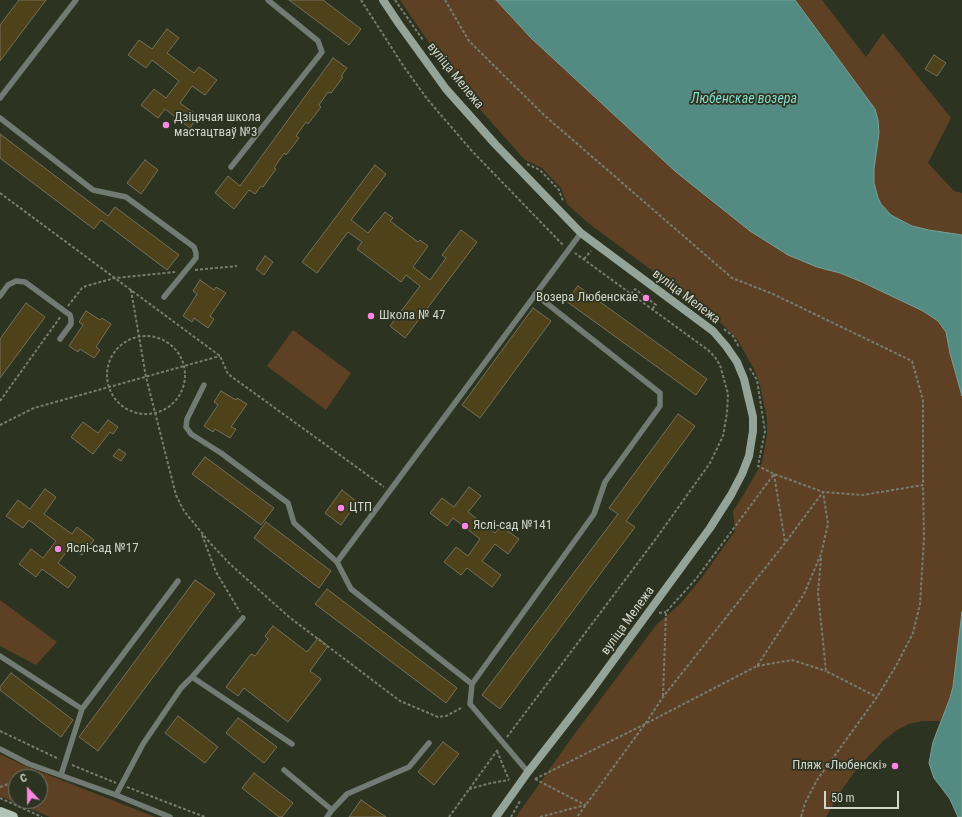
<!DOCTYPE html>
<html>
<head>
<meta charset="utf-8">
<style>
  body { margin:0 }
  #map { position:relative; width:962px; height:817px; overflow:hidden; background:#2d3321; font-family:"Roboto Condensed",sans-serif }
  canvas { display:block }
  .north { position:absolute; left:8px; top:769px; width:40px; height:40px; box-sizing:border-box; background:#2d3321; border:1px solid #6f7465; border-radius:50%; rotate:338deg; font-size:11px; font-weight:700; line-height:16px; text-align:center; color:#d1d6ca }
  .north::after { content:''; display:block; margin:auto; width:14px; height:18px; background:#fb86e5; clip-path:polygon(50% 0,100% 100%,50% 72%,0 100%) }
  .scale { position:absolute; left:824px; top:791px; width:75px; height:18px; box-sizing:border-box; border:2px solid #d1d6ca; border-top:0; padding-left:5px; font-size:12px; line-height:14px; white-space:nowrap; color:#d1d6ca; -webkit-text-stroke:3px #2d3321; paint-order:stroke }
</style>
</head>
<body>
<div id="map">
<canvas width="962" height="817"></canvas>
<div class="north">С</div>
<div class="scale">50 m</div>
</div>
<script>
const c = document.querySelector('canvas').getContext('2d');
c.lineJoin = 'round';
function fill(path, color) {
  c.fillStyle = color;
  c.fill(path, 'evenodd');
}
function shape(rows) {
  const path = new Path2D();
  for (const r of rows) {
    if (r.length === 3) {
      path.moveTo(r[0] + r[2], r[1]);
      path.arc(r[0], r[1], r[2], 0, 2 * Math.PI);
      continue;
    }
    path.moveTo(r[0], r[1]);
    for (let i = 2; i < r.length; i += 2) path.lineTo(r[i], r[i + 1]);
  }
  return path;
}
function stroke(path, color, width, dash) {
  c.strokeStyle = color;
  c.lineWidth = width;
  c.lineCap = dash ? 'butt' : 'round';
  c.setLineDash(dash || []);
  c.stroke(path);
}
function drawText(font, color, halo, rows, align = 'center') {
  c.font = font + ' "Roboto Condensed",sans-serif';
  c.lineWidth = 3.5;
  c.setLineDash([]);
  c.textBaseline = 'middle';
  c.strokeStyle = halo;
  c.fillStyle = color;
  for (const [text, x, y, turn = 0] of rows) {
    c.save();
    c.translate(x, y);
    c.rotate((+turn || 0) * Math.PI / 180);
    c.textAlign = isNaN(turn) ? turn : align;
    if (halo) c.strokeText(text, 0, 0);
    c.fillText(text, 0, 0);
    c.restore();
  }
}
const green = shape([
  [400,0,496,0,531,38,676,172,750,231,788,255,817,267,840,273,862,282,923,311,938,321,946,332,950,353,962,396,962,612,953,687,950,698,940,721,922,721,909,724,897,730,883,741,867,758,853,774,841,791,826,817,516,817,573,736,657,624,680,604,700,580,735,531,733,511,744,494,762,463,767,435,767,419,760,385,754,369,737,339,724,326,709,313,603,234,587,222,567,204,561,188,542,168,525,160,469,97,434,50],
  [795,0,822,0,866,57,883,33,951,118,928,163,954,191,962,193,962,235,929,230,912,226,891,215,881,204,878,198,874,183,874,169,878,141,878,120,875,109],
  [293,330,351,373,326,410,267,366],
  [0,600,57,642,36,665,0,646],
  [0,754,23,765,155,817,50,817,0,796],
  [16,777,40,777,40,801,16,801]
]);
const water = shape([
  [496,0,795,0,875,109,878,120,879,133,874,169,874,183,878,198,881,204,891,215,912,226,929,230,962,235,962,396,950,353,946,332,938,321,923,311,862,282,840,273,817,267,788,255,750,231,676,172,531,38,496,0],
  [962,612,962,817,958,817,950,799,934,778,929,763,933,742,950,698,953,687,962,612]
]);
const building = shape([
  [19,0,46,0,0,61,0,25,19,0],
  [289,0,323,0,361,29,349,45,289,0],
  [167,29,179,38,167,53,194,73,199,67,217,80,205,95,192,86,180,103,198,116,190,128,165,109,158,118,141,105,154,89,166,98,179,81,152,60,146,68,128,55,139,40,152,49,167,29],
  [934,55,946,63,937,76,925,69,934,55],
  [333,58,347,68,341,76,343,77,331,93,328,92,319,105,321,107,308,124,306,122,296,136,299,138,286,155,284,153,274,168,276,169,263,187,261,186,255,194,249,190,234,209,215,193,228,176,240,186,333,58],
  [0,134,108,216,115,207,179,255,167,270,101,220,94,229,0,158,0,134],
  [145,160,158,170,141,194,127,183,145,160],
  [375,165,386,174,351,220,368,233,385,212,393,218,390,221,418,242,420,240,428,246,413,267,430,280,446,258,442,255,461,230,477,242,405,338,390,326,420,286,406,275,401,282,357,249,362,242,348,232,317,273,302,262,375,165],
  [265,256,273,262,264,275,256,269,265,256],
  [200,280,214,290,216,287,226,293,210,316,214,319,208,328,194,318,192,322,183,316,197,294,193,291,200,280],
  [578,286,707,379,696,395,566,301,578,286],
  [26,303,45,317,0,378,0,339,26,303],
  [533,308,551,321,480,418,462,405,533,308],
  [86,311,100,320,102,318,111,324,96,347,100,350,94,358,80,349,78,352,69,346,83,325,79,322,86,311],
  [221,391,236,400,237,398,247,404,231,427,236,429,230,438,215,429,213,432,204,426,218,405,214,402,221,391],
  [678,414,695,426,626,521,635,527,500,709,482,695,618,514,609,508,678,414],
  [108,420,118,427,113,434,110,432,93,454,71,437,83,422,98,433,108,420],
  [119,449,126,454,121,461,113,456,119,449],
  [205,457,274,508,261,525,192,474,205,457],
  [469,487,481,496,468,512,495,533,501,526,519,539,508,554,495,544,482,561,501,575,492,587,467,568,461,575,444,562,456,547,468,556,480,539,453,518,447,526,430,513,442,498,454,507,469,487],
  [45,489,56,497,44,514,72,534,77,527,94,540,82,555,70,547,58,563,76,577,68,588,42,569,36,577,19,564,31,549,43,558,56,541,29,520,23,528,6,516,18,500,30,509,45,489],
  [342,490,357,502,341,525,325,513,342,490],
  [266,522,331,571,319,588,254,538,266,522],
  [195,580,215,594,98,751,79,737,195,580],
  [327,589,457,688,446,703,315,604,327,589],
  [273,626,307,652,318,638,328,646,310,671,321,679,288,722,244,688,238,696,226,687,251,654,255,656,268,639,265,636,273,626],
  [11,673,73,720,61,737,0,690,0,687,11,673],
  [178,716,218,747,205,763,165,733,178,716],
  [238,718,277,747,264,763,226,733,238,718],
  [443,742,459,754,434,785,418,772,443,742],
  [254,773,293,803,282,817,279,817,242,788,254,773],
  [361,800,386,817,349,817,361,800]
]);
const path = shape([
  [361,0,404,67,428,100,472,151,563,245],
  [395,0,423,40],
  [445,0,469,41,544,115,732,278,773,294,912,361,923,400,923,485,863,495,823,492,785,543,663,697,645,724,577,817],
  [527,164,540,170,559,190,563,201],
  [0,193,220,356,228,374,384,487],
  [584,259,591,251],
  [195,270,237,266],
  [131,290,146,377,176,495,184,511,211,544,230,564,289,617,400,701,438,717,446,716,463,707],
  [631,294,635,289,656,305,652,309],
  [682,295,694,305],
  [68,306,82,288,86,286,115,278,175,272],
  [724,329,733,336,739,347],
  [146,375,39],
  [0,401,61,316],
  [0,425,34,408,220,356],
  [774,474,785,542],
  [202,535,216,572,240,612],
  [821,558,818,593,826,671,877,697],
  [659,613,666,612],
  [757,666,792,660,826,671],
  [663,696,666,612,696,579,774,474],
  [0,731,59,759],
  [507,737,655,540,710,463,723,436,727,413,728,394,720,365,715,357,708,350,575,253],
  [497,751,509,780],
  [72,765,116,783],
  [28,777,36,774],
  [535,779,645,724,757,666,804,594,821,554,828,524,823,492,774,474,758,466,765,431,757,380,749,367],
  [535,779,585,805,540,817],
  [0,787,16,781],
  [127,787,205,817],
  [469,789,491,783,509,780],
  [0,798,42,817],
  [449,817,499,748],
  [511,817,520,801],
  [801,817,805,803,817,780,877,697,896,666,913,633,920,604,924,538,923,485]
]);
const lane = shape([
  [0,98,76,0],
  [0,118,93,190,126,197,194,247,196,253,196,258,164,297],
  [231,167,322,52,318,41,268,0],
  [0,296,8,285,16,281,25,282,70,315,71,319,71,324,60,339],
  [204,385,187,419,186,427,191,434,221,453,288,503,294,523,337,562,351,589,472,684,470,704,528,772],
  [337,562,581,233],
  [0,656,82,709],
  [192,677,243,618],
  [472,684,594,514,605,482,660,406,660,393,535,294],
  [0,749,29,764,116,795,170,817],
  [284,770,332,810,327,817],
  [61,775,82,709,178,581],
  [116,795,143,744,181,688,192,677,292,744],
  [332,810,347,794,409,767,429,743]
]);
const secondary = shape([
  [383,0,399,24,446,89,496,145,581,233,713,331,726,346,737,362,744,379,753,417,753,431,749,456,742,474,731,495,710,528,591,691,528,772,496,817]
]);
const primary = shape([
  [0,812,13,817]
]);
const markers = [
  [166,125,4,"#fb86e5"],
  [646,298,4,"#fb86e5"],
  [371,316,4,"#fb86e5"],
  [341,508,4,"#fb86e5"],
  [465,526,4,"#fb86e5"],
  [58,549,4,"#fb86e5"],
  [895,766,4,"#fb86e5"]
];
const streetNames = [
  ["вуліца Мележа",455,76,51],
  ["вуліца Мележа",686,297,37],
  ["вуліца Мележа",628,621,-54]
];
const poiNames = [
  ["Дзіцячая школа",174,118],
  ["мастацтваў №3",174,133],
  ["Возера Любенскае",638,298,"right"],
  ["Школа № 47",379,316],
  ["ЦТП",349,508],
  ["Яслі-сад №141",473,526],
  ["Яслі-сад №17",66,549],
  ["Пляж «Любенскі»",887,766,"right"]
];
const waterNames = [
  ["Любенскае возера",744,99]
];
fill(green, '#5e4125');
fill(water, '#538a81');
stroke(water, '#79a197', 1);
fill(building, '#4d421a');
stroke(building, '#76705b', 1);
stroke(path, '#787d6e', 2, [3, 2]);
stroke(lane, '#717a73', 5.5);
stroke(secondary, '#95a499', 8);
stroke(primary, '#b1c4b6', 10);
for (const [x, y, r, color] of markers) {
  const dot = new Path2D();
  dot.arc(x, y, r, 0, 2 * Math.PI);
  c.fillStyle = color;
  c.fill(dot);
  stroke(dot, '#2d3321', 1.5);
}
drawText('13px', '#d1d6ca', '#2d3321', streetNames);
drawText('13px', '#d1d6ca', '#2d3321', poiNames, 'left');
drawText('italic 14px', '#85dfd1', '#2d3321', waterNames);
</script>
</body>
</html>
